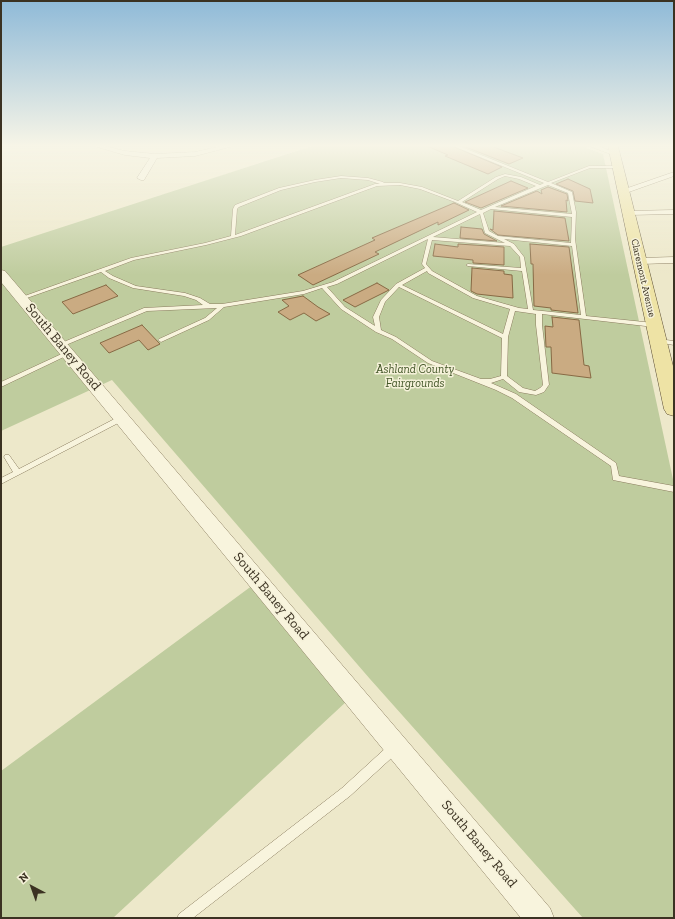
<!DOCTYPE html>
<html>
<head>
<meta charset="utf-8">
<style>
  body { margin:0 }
  #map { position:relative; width:675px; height:919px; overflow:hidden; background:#ede8ca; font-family:"Zilla Slab",serif }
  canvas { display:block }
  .frame { position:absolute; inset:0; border:2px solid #3b3222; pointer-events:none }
  .north { position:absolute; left:12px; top:867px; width:40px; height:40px; -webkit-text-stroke:3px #f5f1d9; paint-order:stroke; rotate:319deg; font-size:11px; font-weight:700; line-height:16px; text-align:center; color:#3b3222 }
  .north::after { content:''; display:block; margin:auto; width:14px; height:18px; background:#3b3222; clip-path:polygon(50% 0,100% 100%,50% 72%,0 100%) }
</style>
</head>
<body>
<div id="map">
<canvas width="675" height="919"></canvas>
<div class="frame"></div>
<div class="north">N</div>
</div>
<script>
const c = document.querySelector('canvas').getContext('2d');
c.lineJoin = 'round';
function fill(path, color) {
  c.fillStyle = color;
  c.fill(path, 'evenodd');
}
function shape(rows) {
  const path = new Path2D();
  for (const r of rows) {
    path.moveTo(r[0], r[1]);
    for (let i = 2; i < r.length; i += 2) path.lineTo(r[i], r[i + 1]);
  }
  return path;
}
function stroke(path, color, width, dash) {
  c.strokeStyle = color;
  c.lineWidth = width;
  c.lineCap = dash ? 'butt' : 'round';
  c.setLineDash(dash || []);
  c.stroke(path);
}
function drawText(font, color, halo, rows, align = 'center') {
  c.font = font + ' "Zilla Slab",serif';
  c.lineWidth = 3;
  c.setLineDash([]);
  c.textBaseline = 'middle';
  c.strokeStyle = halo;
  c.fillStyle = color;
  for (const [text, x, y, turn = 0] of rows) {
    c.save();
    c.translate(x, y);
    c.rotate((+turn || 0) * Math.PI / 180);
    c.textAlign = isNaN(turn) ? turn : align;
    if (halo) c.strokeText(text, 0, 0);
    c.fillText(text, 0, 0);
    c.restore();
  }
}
const green = shape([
  [312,146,582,146,603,154,674,484,674,918,583,918,370,679,112,380,1,431,1,247],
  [253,585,347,701,113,918,1,918,1,771]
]);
const building = shape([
  [427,146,452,146,502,167,488,174,445,156,448,155,427,146],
  [463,146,491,146,523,158,509,164,463,146],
  [568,179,590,189,593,203,575,201,573,191,556,184,568,179],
  [511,181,528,188,481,208,465,202,511,181],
  [548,187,567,194,568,201,566,200,567,212,501,206,537,191,542,194,541,190,548,187],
  [454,203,469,210,438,225,438,222,375,252,379,254,313,285,298,275,375,240,372,238,454,203],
  [494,211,565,218,569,241,498,235,490,229,493,230,494,211],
  [461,227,482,229,484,234,497,241,460,238,461,227],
  [435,244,458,247,458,244,504,247,504,265,473,263,473,260,433,256,435,244],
  [530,244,569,247,578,313,551,310,551,308,534,306,533,264,531,264,530,244],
  [472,268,504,271,504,274,512,275,513,298,477,294,471,291,472,268],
  [377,283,389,290,355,307,343,300,377,283],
  [106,285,118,296,73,314,62,302,106,285],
  [303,296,318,307,330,314,316,321,304,313,290,320,278,312,289,306,282,300,303,296],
  [552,317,579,320,584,365,589,366,591,378,552,373,551,347,546,347,545,326,553,327,552,317],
  [142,325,160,344,148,350,139,340,109,353,100,343,142,325]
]);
const service = shape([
  [453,146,459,146,548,182,589,166,618,166,620,167,618,168,590,168,551,183,572,192,576,212,575,239,586,316,654,323,657,325,654,327,542,314,542,325,549,385,548,386,544,392,536,395,519,392,503,379,491,383,516,394,616,463,619,476,674,486,674,492,613,480,611,466,512,398,496,390,428,363,392,339,376,332,341,309,322,288,304,294,224,307,209,320,161,342,158,340,159,339,205,318,217,308,147,311,61,347,59,346,59,344,144,308,203,305,196,300,184,296,133,288,109,278,101,272,24,299,22,300,19,298,131,258,205,243,231,236,233,209,235,205,279,188,315,180,341,176,368,178,383,182,384,183,400,183,422,187,458,201,496,177,505,174,521,177,540,185,544,183,453,146],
  [505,176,519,179,536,186,481,210,462,202,498,179,505,176],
  [341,178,368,180,380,184,375,184,235,235,237,209,239,207,281,190,315,182,341,178],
  [400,185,420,189,455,202,477,212,333,282,303,291,222,304,210,304,200,298,185,293,136,286,113,276,105,271,134,260,206,245,241,236,377,186,400,185],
  [548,185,568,193,572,214,495,207,548,185],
  [491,209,572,217,571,243,498,236,489,231,483,213,491,209],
  [480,214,485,233,505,243,433,237,480,214],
  [428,239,422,264,425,268,396,284,381,300,373,317,375,326,345,307,327,287,337,284,428,239],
  [504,239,572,246,581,315,533,310,524,257,514,244,504,239],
  [432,240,510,246,520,257,521,268,468,264,466,265,468,266,522,271,528,309,519,308,477,296,432,271,426,264,432,240],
  [427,271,428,273,473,298,510,309,503,334,402,285,427,271],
  [399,287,502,338,501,376,490,379,481,379,432,361,396,337,381,330,379,317,385,302,399,287],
  [515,311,536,314,536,325,543,385,540,388,535,391,523,388,507,376,508,337,515,311],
  [658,339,674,341,674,345,656,342,655,341,658,339],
  [68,351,70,352,70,354,1,387,1,382,68,351],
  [120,416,122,416,125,418,124,420,1,484,1,478,13,472,4,457,5,455,9,455,19,469,120,416],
  [393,744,397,745,398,749,397,753,350,796,193,918,177,918,179,914,342,788,389,745,393,744]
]);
const minor = shape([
  [93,146,105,146,125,151,155,154,195,152,221,146,234,146,195,156,157,158,144,180,141,180,137,178,150,158,125,155,93,146],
  [589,146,599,146,618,154,613,155,589,146],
  [674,172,674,176,626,193,620,193,619,191,674,172],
  [674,210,674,214,628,215,624,213,628,211,674,210],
  [674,257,674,263,640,264,635,261,640,258,674,257]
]);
const tertiary = shape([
  [1,270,5,271,550,908,554,918,521,918,1,282,1,270]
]);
const primary = shape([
  [608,146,618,146,674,370,674,416,667,414,664,409,608,146]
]);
const farStreetnames = [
  ["Claremont Avenue",643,278,77]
];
const parkNames = [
  ["Ashland County",415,370],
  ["Fairgrounds",415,384]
];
const nearStreetnames = [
  ["South Baney Road",63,347,50],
  ["South Baney Road",271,596,50],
  ["South Baney Road",479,844,50]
];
fill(green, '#bfcc9e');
fill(building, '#caab82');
stroke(building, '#886a45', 1);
stroke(service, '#8a7c5f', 1);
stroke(minor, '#8a7c5f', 1);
stroke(tertiary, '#8a7c5f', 1);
stroke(primary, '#584a32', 1);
fill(service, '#f8f4dd');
fill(minor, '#f8f4dd');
fill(tertiary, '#f8f4dd');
fill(primary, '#eee3a5');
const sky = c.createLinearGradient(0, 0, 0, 275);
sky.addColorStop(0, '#8fbad8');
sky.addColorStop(0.53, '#f7f5e7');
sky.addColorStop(1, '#f7f5e700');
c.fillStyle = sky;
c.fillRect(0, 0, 675, 275);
drawText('10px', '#3b3222', '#f5f1d9', farStreetnames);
drawText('italic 12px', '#445729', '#f5f1d9', parkNames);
drawText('14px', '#3b3222', '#f5f1d9', nearStreetnames);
</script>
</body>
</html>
